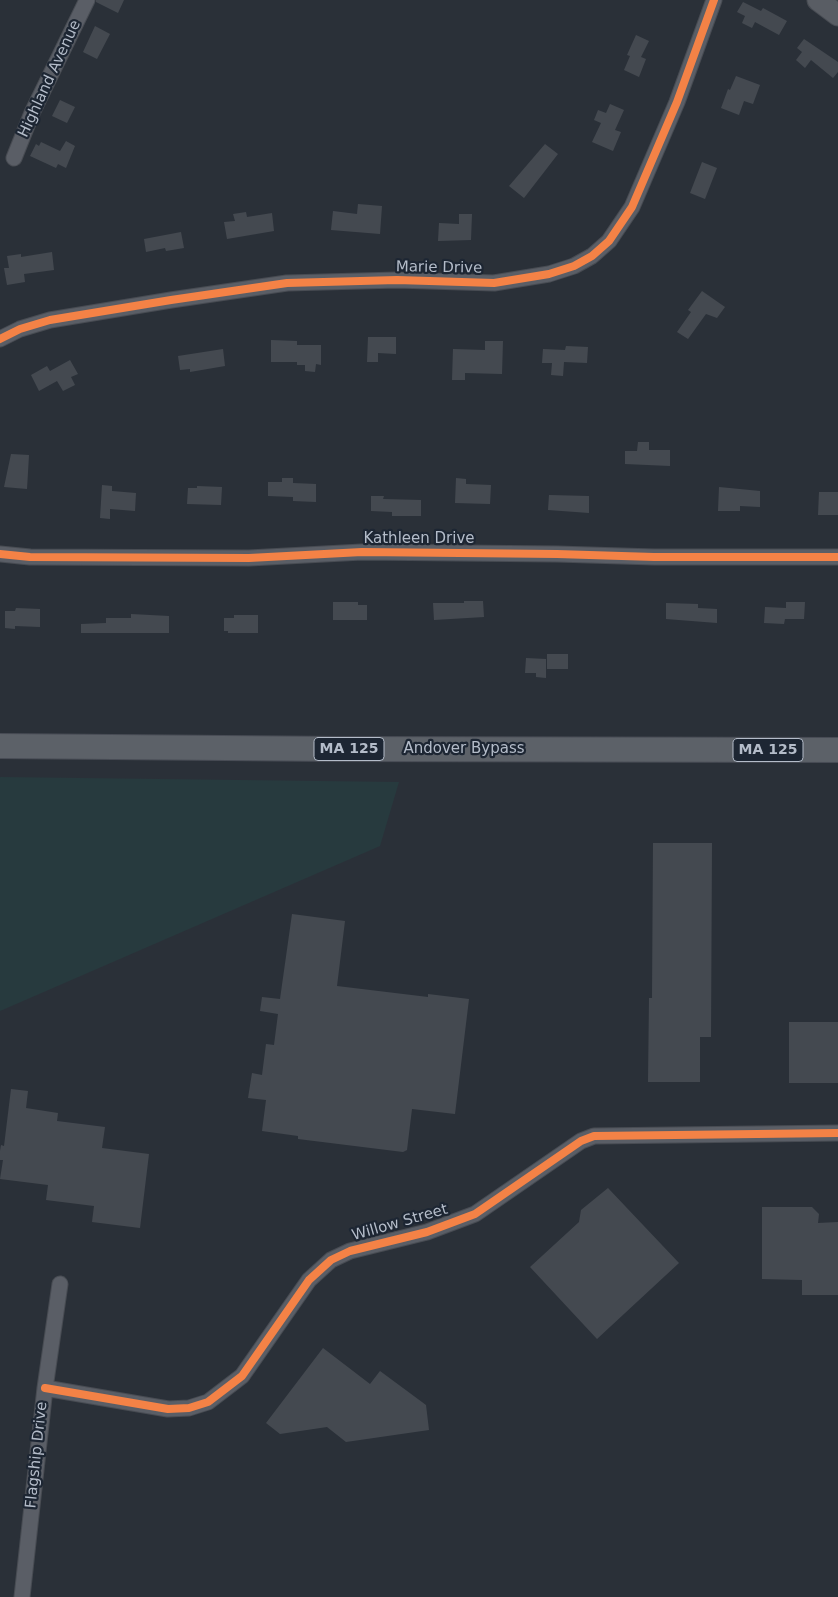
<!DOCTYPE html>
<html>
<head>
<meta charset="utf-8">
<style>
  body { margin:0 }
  canvas { display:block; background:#2a3038 }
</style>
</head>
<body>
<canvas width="838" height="1597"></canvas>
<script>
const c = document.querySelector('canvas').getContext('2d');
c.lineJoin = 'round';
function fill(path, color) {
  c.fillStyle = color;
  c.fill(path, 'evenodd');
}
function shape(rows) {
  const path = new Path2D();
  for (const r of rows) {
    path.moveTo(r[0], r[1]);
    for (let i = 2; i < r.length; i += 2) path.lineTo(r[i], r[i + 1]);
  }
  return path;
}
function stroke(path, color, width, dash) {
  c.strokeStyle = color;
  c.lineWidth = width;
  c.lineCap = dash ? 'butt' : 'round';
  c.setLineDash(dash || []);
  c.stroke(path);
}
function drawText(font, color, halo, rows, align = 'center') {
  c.font = font + ' "DejaVu Sans",sans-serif';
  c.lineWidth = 4.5;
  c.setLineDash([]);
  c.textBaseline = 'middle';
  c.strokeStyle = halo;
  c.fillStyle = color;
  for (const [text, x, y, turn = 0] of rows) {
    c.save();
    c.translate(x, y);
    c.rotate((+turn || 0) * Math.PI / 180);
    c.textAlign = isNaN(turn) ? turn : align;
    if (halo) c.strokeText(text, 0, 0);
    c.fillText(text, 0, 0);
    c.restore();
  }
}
const green = shape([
  [0,777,399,782,380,846,0,1011]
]);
const building = shape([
  [96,0,124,0,118,13,96,2],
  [743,2,761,11,763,8,787,21,779,35,755,22,752,28,742,23,745,16,737,12],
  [95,26,110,34,97,59,83,52],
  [636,35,649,41,641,57,646,59,639,77,624,70,630,56,627,55],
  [804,39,838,62,838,72,833,78,811,60,805,68,796,60,802,52,797,48],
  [736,76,760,85,753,104,744,101,739,115,721,108,728,89,730,90],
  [60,100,75,107,67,123,52,116],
  [610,104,624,110,615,130,621,132,613,151,592,142,601,123,594,120,598,110,606,113],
  [66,141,75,146,66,168,58,164,56,168,30,156,36,144,39,146,41,142,60,151],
  [545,144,558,154,524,198,509,186],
  [702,162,717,168,705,199,690,193],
  [358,204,382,206,380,234,331,230,333,211,357,214],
  [246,212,247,217,272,213,274,231,227,239,224,222,235,221,233,214],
  [459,214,472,214,471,240,438,241,439,223,459,224],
  [181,232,184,248,166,251,165,248,146,252,144,239],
  [52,252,54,270,24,274,25,282,7,285,4,268,9,268,7,256,21,254,21,257],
  [702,291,725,307,717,318,706,314,688,339,677,332,691,312,688,310],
  [368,337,396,337,396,354,378,353,378,362,367,362],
  [271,340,297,341,297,345,321,345,321,365,316,364,315,372,305,371,305,365,297,365,297,362,271,362],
  [485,341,503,341,502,374,465,373,465,380,452,380,453,349,485,350],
  [566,346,588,347,587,363,564,362,563,376,551,375,552,363,542,363,543,349,565,350],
  [223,349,225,366,190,372,190,369,180,370,178,356],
  [70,360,78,374,71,377,75,385,63,391,57,381,39,391,31,375,47,366,50,371],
  [638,442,649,442,649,450,670,450,670,466,625,464,625,451,637,451],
  [11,454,29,455,27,489,4,487],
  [282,478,293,478,293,483,316,484,316,502,293,501,293,497,268,496,268,482,282,482],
  [456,478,466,479,466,484,491,485,490,504,455,503],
  [102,485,112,486,112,491,136,493,135,511,110,509,110,519,100,518],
  [197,486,222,487,221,505,187,504,188,488,197,488],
  [719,487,760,491,760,507,740,506,740,511,718,511],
  [819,492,838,492,838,515,818,515],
  [549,495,589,496,589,513,548,510],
  [371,496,384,496,383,499,421,500,421,516,392,516,392,512,371,511],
  [464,601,483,601,484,617,434,620,433,603,464,603],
  [333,602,358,602,358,605,367,605,367,620,333,620],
  [786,602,805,602,804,619,785,619,784,624,764,623,765,607,786,608],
  [666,603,698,604,698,608,717,609,717,623,666,619],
  [16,608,40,609,40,627,15,626,15,629,5,628,5,611,15,611],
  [131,614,169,616,169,633,81,633,81,624,106,623,106,618,131,618],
  [234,615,258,615,258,633,228,633,228,631,224,631,224,618,234,618],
  [547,654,568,654,568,669,547,669],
  [526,658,546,659,546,678,536,677,536,673,525,673],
  [653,843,712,843,711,1037,700,1037,700,1082,648,1082,649,998,652,998],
  [292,914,345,921,337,986,428,997,428,994,469,999,455,1114,412,1109,407,1150,403,1152,298,1139,298,1136,262,1131,266,1100,248,1098,252,1073,262,1075,266,1044,274,1045,278,1014,260,1011,262,997,280,999],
  [789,1022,838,1022,838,1083,789,1083],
  [11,1089,28,1091,26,1108,58,1113,57,1121,105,1127,102,1148,149,1154,140,1228,92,1222,94,1206,46,1200,48,1185,0,1179,3,1160,0,1160,0,1151,1,1145,4,1146],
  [608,1188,679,1263,597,1339,530,1267,579,1222,581,1210],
  [762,1207,812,1207,819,1214,818,1223,838,1222,838,1295,802,1295,802,1280,762,1279],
  [323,1348,370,1384,380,1371,426,1405,429,1430,346,1442,327,1427,280,1434,266,1423]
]);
const street = shape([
  [14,158,32,113,87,0],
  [0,339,20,329,50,320,171,300,287,283,397,280,494,283,549,274,574,266,592,256,609,241,632,207,677,102,714,0],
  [0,554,30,557,249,558,362,552,557,554,654,557,838,557],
  [45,1388,168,1409,189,1408,208,1402,242,1376,309,1280,331,1260,350,1251,427,1232,475,1214,581,1141,594,1136,838,1133],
  [22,1597,45,1388,60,1284]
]);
const secondary = shape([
  [818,0,838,15]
]);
const primary = shape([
  [0,746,337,749,838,750]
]);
const cycleway = shape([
  [0,339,20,329,50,320,171,300,287,283,397,280,494,283,549,274,574,266,592,256,609,241,632,207,677,102,714,0],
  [0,554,30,557,249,558,362,552,557,554,654,557,838,557],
  [45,1388,168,1409,189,1408,208,1402,242,1376,309,1280,331,1260,350,1251,427,1232,475,1214,581,1141,594,1136,838,1133]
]);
const shields = [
  [349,749,70],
  [768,750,70]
];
const shieldNames = [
  ["MA 125",349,749],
  ["MA 125",768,750]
];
const streetNames = [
  ["Highland Avenue",50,79,-65],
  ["Marie Drive",439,268,1],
  ["Kathleen Drive",419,539],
  ["Andover Bypass",464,749],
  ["Willow Street",400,1223,-16],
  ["Flagship Drive",37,1455,-84]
];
fill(green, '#273a3e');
fill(building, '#444950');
stroke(street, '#484c53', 17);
stroke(secondary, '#484c53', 23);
stroke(primary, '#484c55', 26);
stroke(street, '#5a5e66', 15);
stroke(secondary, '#595d64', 21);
stroke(primary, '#5c6168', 24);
stroke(cycleway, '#f48246', 8);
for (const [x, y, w] of shields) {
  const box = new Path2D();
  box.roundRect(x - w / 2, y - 11.5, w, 23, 4);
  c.fillStyle = '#1d2633';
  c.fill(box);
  stroke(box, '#b4bcc9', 1);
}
drawText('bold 14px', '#b4bcc9', null, shieldNames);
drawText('15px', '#b4bcc9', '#1d2633', streetNames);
</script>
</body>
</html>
